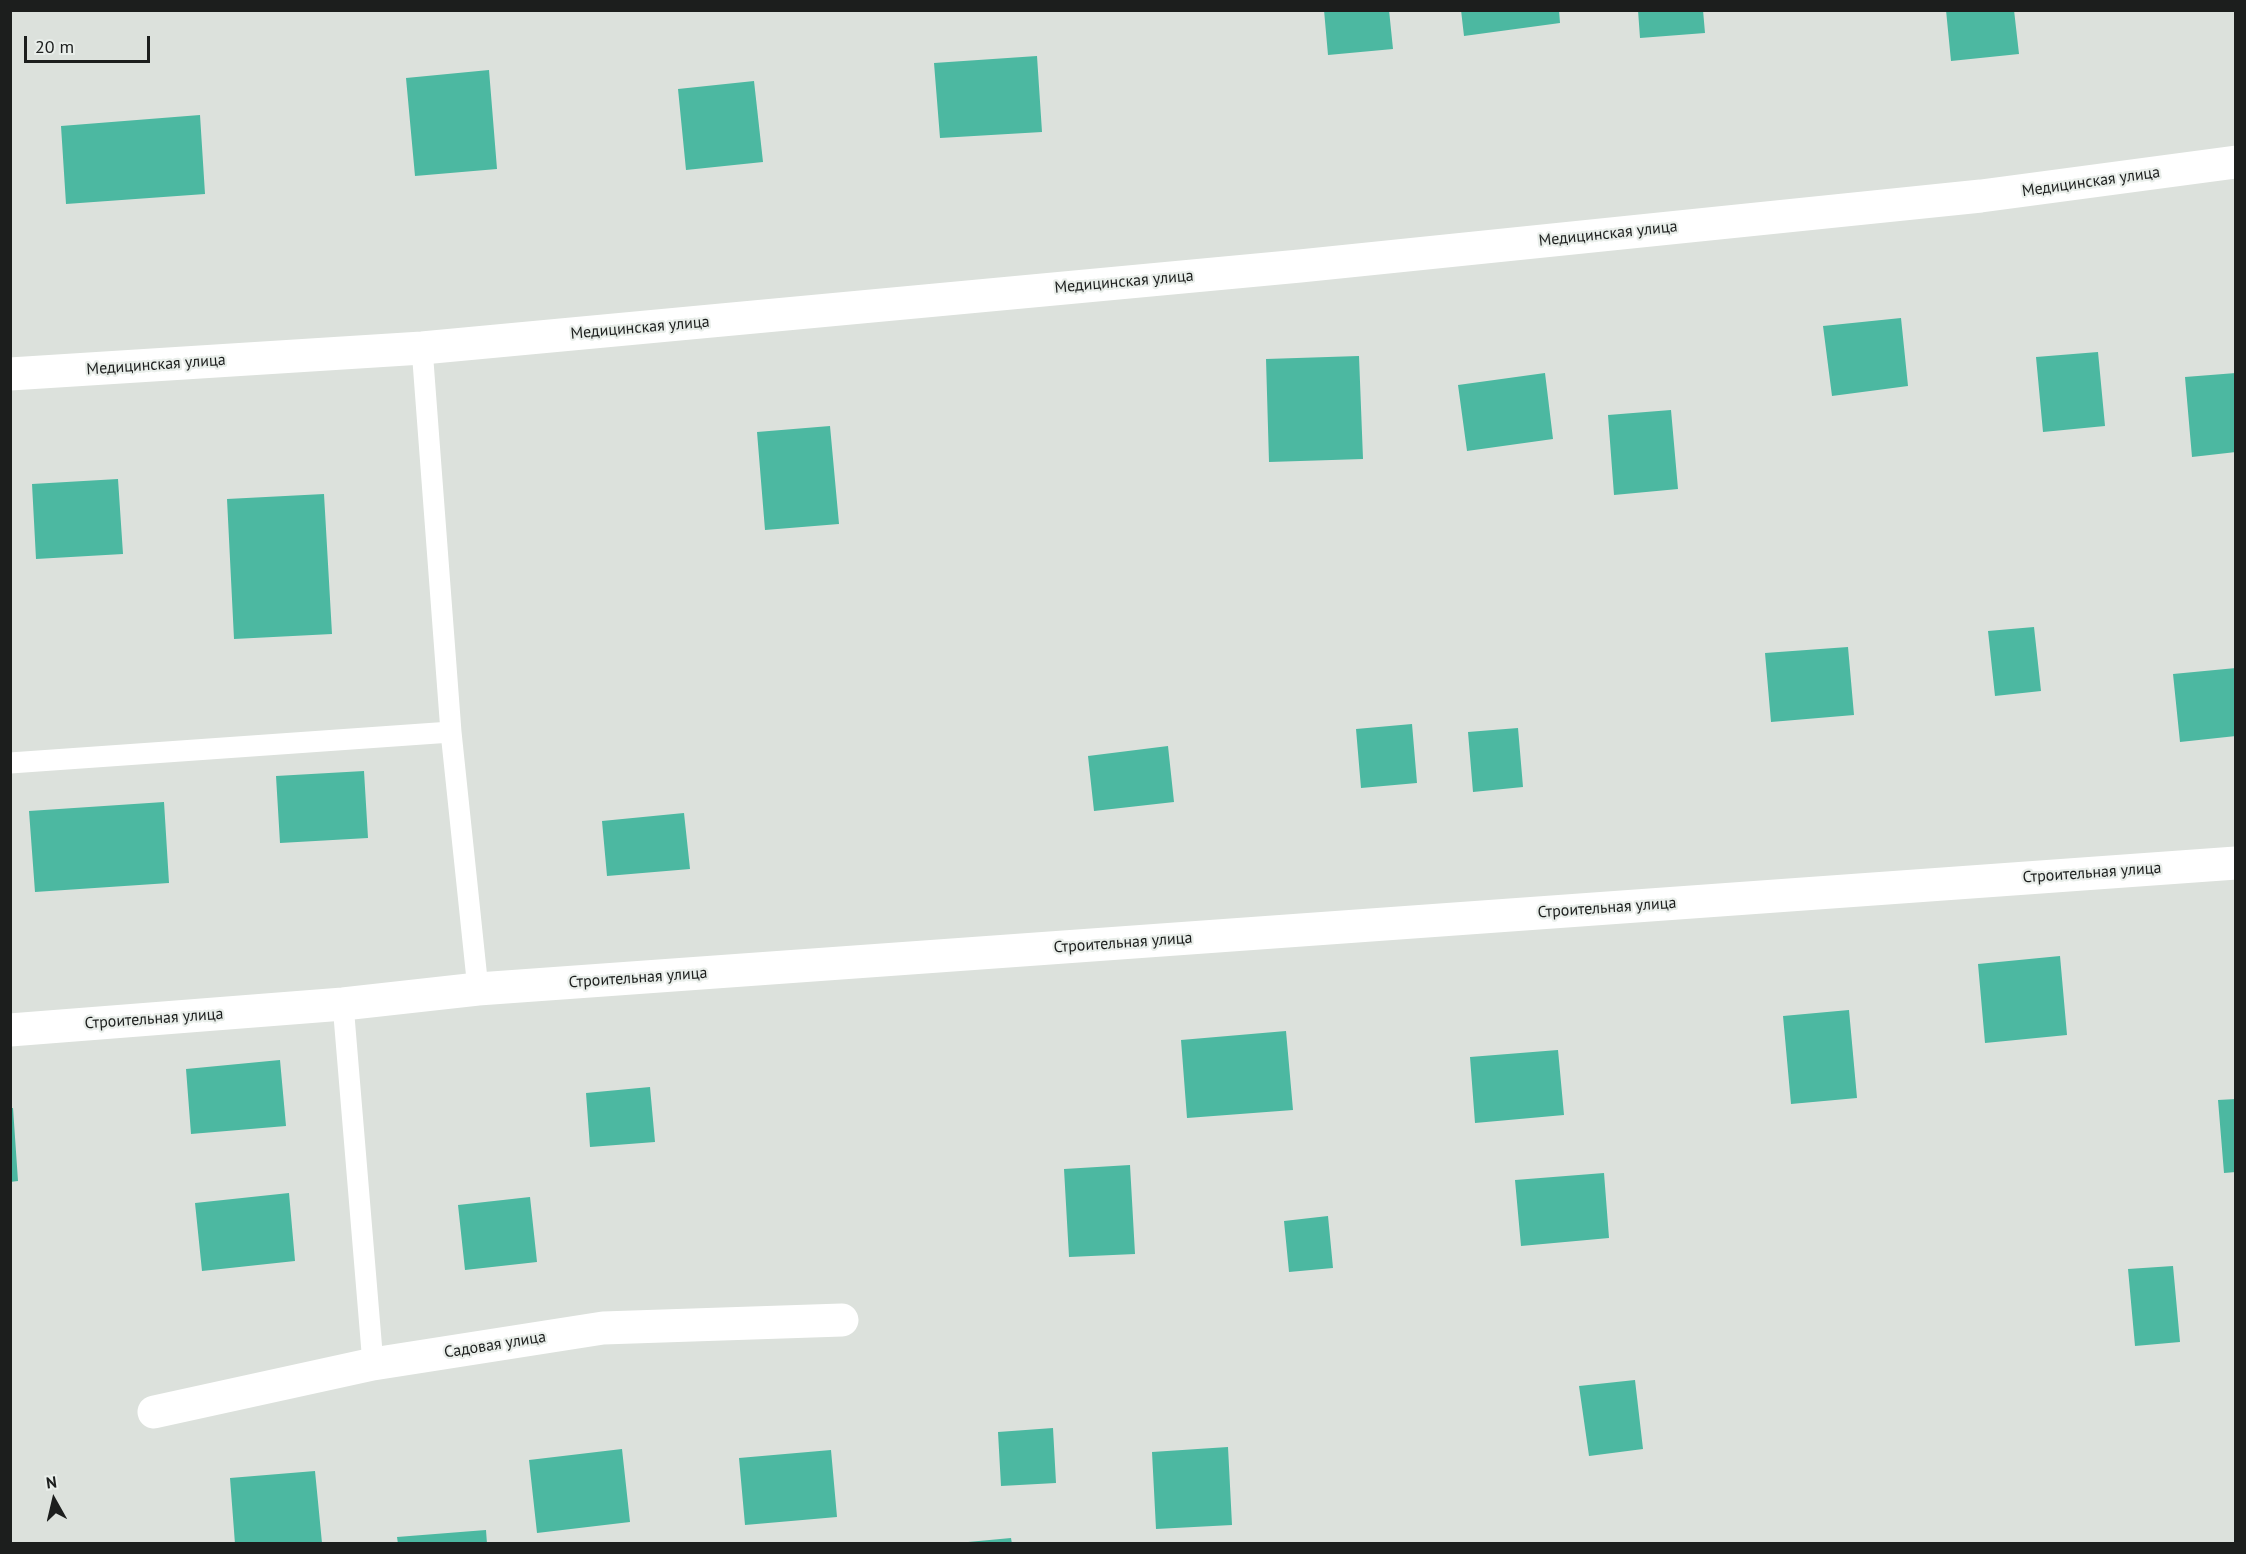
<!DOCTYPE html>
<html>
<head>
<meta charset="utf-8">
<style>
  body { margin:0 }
  #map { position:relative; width:2246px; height:1554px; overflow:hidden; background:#dce1dc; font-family:"PT Sans",sans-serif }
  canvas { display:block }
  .frame { position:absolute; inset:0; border:12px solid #1c1e1d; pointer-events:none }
  .north { position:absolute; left:24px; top:1470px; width:60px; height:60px; -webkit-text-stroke:4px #e9eeea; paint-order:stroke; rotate:352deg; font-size:16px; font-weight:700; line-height:24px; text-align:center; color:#1c1e1d }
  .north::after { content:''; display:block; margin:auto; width:21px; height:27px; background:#1c1e1d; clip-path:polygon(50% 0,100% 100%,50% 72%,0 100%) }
  .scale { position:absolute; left:24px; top:36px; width:126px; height:27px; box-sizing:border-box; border:3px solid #1c1e1d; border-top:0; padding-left:8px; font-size:18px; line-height:21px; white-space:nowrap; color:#1c1e1d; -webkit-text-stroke:4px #e9eeea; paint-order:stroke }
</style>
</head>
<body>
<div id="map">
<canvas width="2246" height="1554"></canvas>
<div class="frame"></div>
<div class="north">N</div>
<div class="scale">20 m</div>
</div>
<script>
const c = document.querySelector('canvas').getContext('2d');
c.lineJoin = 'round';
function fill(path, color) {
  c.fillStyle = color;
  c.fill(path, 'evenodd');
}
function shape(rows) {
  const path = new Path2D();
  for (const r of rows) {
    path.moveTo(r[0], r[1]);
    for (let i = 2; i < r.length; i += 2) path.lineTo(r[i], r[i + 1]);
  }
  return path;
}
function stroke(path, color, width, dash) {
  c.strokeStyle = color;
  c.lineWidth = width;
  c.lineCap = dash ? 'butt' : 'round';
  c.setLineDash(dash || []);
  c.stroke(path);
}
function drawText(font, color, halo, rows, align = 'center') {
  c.font = font + ' "PT Sans",sans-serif';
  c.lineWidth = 4.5;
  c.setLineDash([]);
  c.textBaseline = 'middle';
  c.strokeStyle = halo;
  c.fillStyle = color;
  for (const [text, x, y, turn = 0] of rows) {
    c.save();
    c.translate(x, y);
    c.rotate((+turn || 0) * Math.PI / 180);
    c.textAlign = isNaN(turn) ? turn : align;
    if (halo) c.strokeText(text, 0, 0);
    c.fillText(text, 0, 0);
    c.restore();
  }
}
const building = shape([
  [1324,10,1389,10,1393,49,1328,55],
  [1461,10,1559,10,1560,23,1464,36],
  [1638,10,1703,10,1705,33,1640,38],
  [1946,10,2014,10,2019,54,1951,61],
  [1037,56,1042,132,940,138,934,63],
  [489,70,497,169,415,176,406,78],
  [754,81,763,162,686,170,678,89],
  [200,115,205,194,66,204,61,126],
  [1901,318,1908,386,1832,396,1823,326],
  [2098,352,2105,426,2043,432,2036,357],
  [1359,356,1363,459,1269,462,1266,359],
  [1545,373,1553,439,1467,451,1458,385],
  [2236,373,2236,452,2192,457,2185,377],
  [1671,410,1678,489,1614,495,1608,415],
  [830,426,839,524,765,530,757,432],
  [118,479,123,554,36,559,32,484],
  [324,494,332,634,234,639,227,499],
  [2034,627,2041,691,1995,696,1988,631],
  [1848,647,1854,715,1771,722,1765,653],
  [2236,668,2236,736,2180,742,2173,674],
  [1412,724,1417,783,1361,788,1356,729],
  [1518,728,1523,787,1473,792,1468,732],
  [1168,746,1174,802,1094,811,1088,756],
  [364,771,368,838,280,843,276,776],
  [164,802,169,883,35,892,29,811],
  [684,813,690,869,607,876,602,821],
  [2060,956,2067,1035,1985,1043,1978,964],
  [1849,1010,1857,1098,1791,1104,1783,1016],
  [1286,1031,1293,1110,1187,1118,1181,1040],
  [1558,1050,1564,1115,1475,1123,1470,1057],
  [280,1060,286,1126,191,1134,186,1069],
  [650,1087,655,1142,590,1147,586,1093],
  [2236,1099,2236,1172,2224,1173,2218,1100],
  [10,1108,13,1108,18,1181,10,1182],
  [1130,1165,1135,1254,1069,1257,1064,1169],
  [1604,1173,1609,1238,1521,1246,1515,1180],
  [289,1193,295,1261,202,1271,195,1203],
  [530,1197,537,1262,465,1270,458,1205],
  [1328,1216,1333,1268,1289,1272,1284,1221],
  [2173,1266,2180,1342,2135,1346,2128,1269],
  [1635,1380,1643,1449,1589,1456,1579,1386],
  [1053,1428,1056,1483,1001,1486,998,1432],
  [1228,1447,1232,1525,1156,1529,1152,1452],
  [622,1449,630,1522,537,1533,529,1460],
  [831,1450,837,1517,745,1525,739,1458],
  [315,1471,322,1543,235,1544,230,1478],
  [486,1530,487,1544,398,1544,397,1537],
  [1011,1538,1012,1544,968,1544,968,1542]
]);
const service = shape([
  [422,348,451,732,478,989],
  [10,763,451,732],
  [343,1004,373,1364]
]);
const minor = shape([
  [10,374,422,348,1300,266,1981,196,2236,162],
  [10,1030,343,1004,478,989,2236,863],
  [154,1412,373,1364,603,1328,842,1320]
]);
const streetNames = [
  ["Медицинская улица",2091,182,-8],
  ["Медицинская улица",1608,234,-6],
  ["Медицинская улица",1124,282,-5],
  ["Медицинская улица",640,328,-5],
  ["Медицинская улица",156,365,-4],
  ["Строительная улица",2092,873,-4],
  ["Строительная улица",1607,908,-4],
  ["Строительная улица",1123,943,-4],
  ["Строительная улица",638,978,-4],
  ["Строительная улица",154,1019,-4],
  ["Садовая улица",495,1345,-9]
];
fill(building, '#4cb8a1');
stroke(service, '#fff', 21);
stroke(minor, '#fff', 33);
drawText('16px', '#1c1e1d', '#e9eeea', streetNames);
</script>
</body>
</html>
